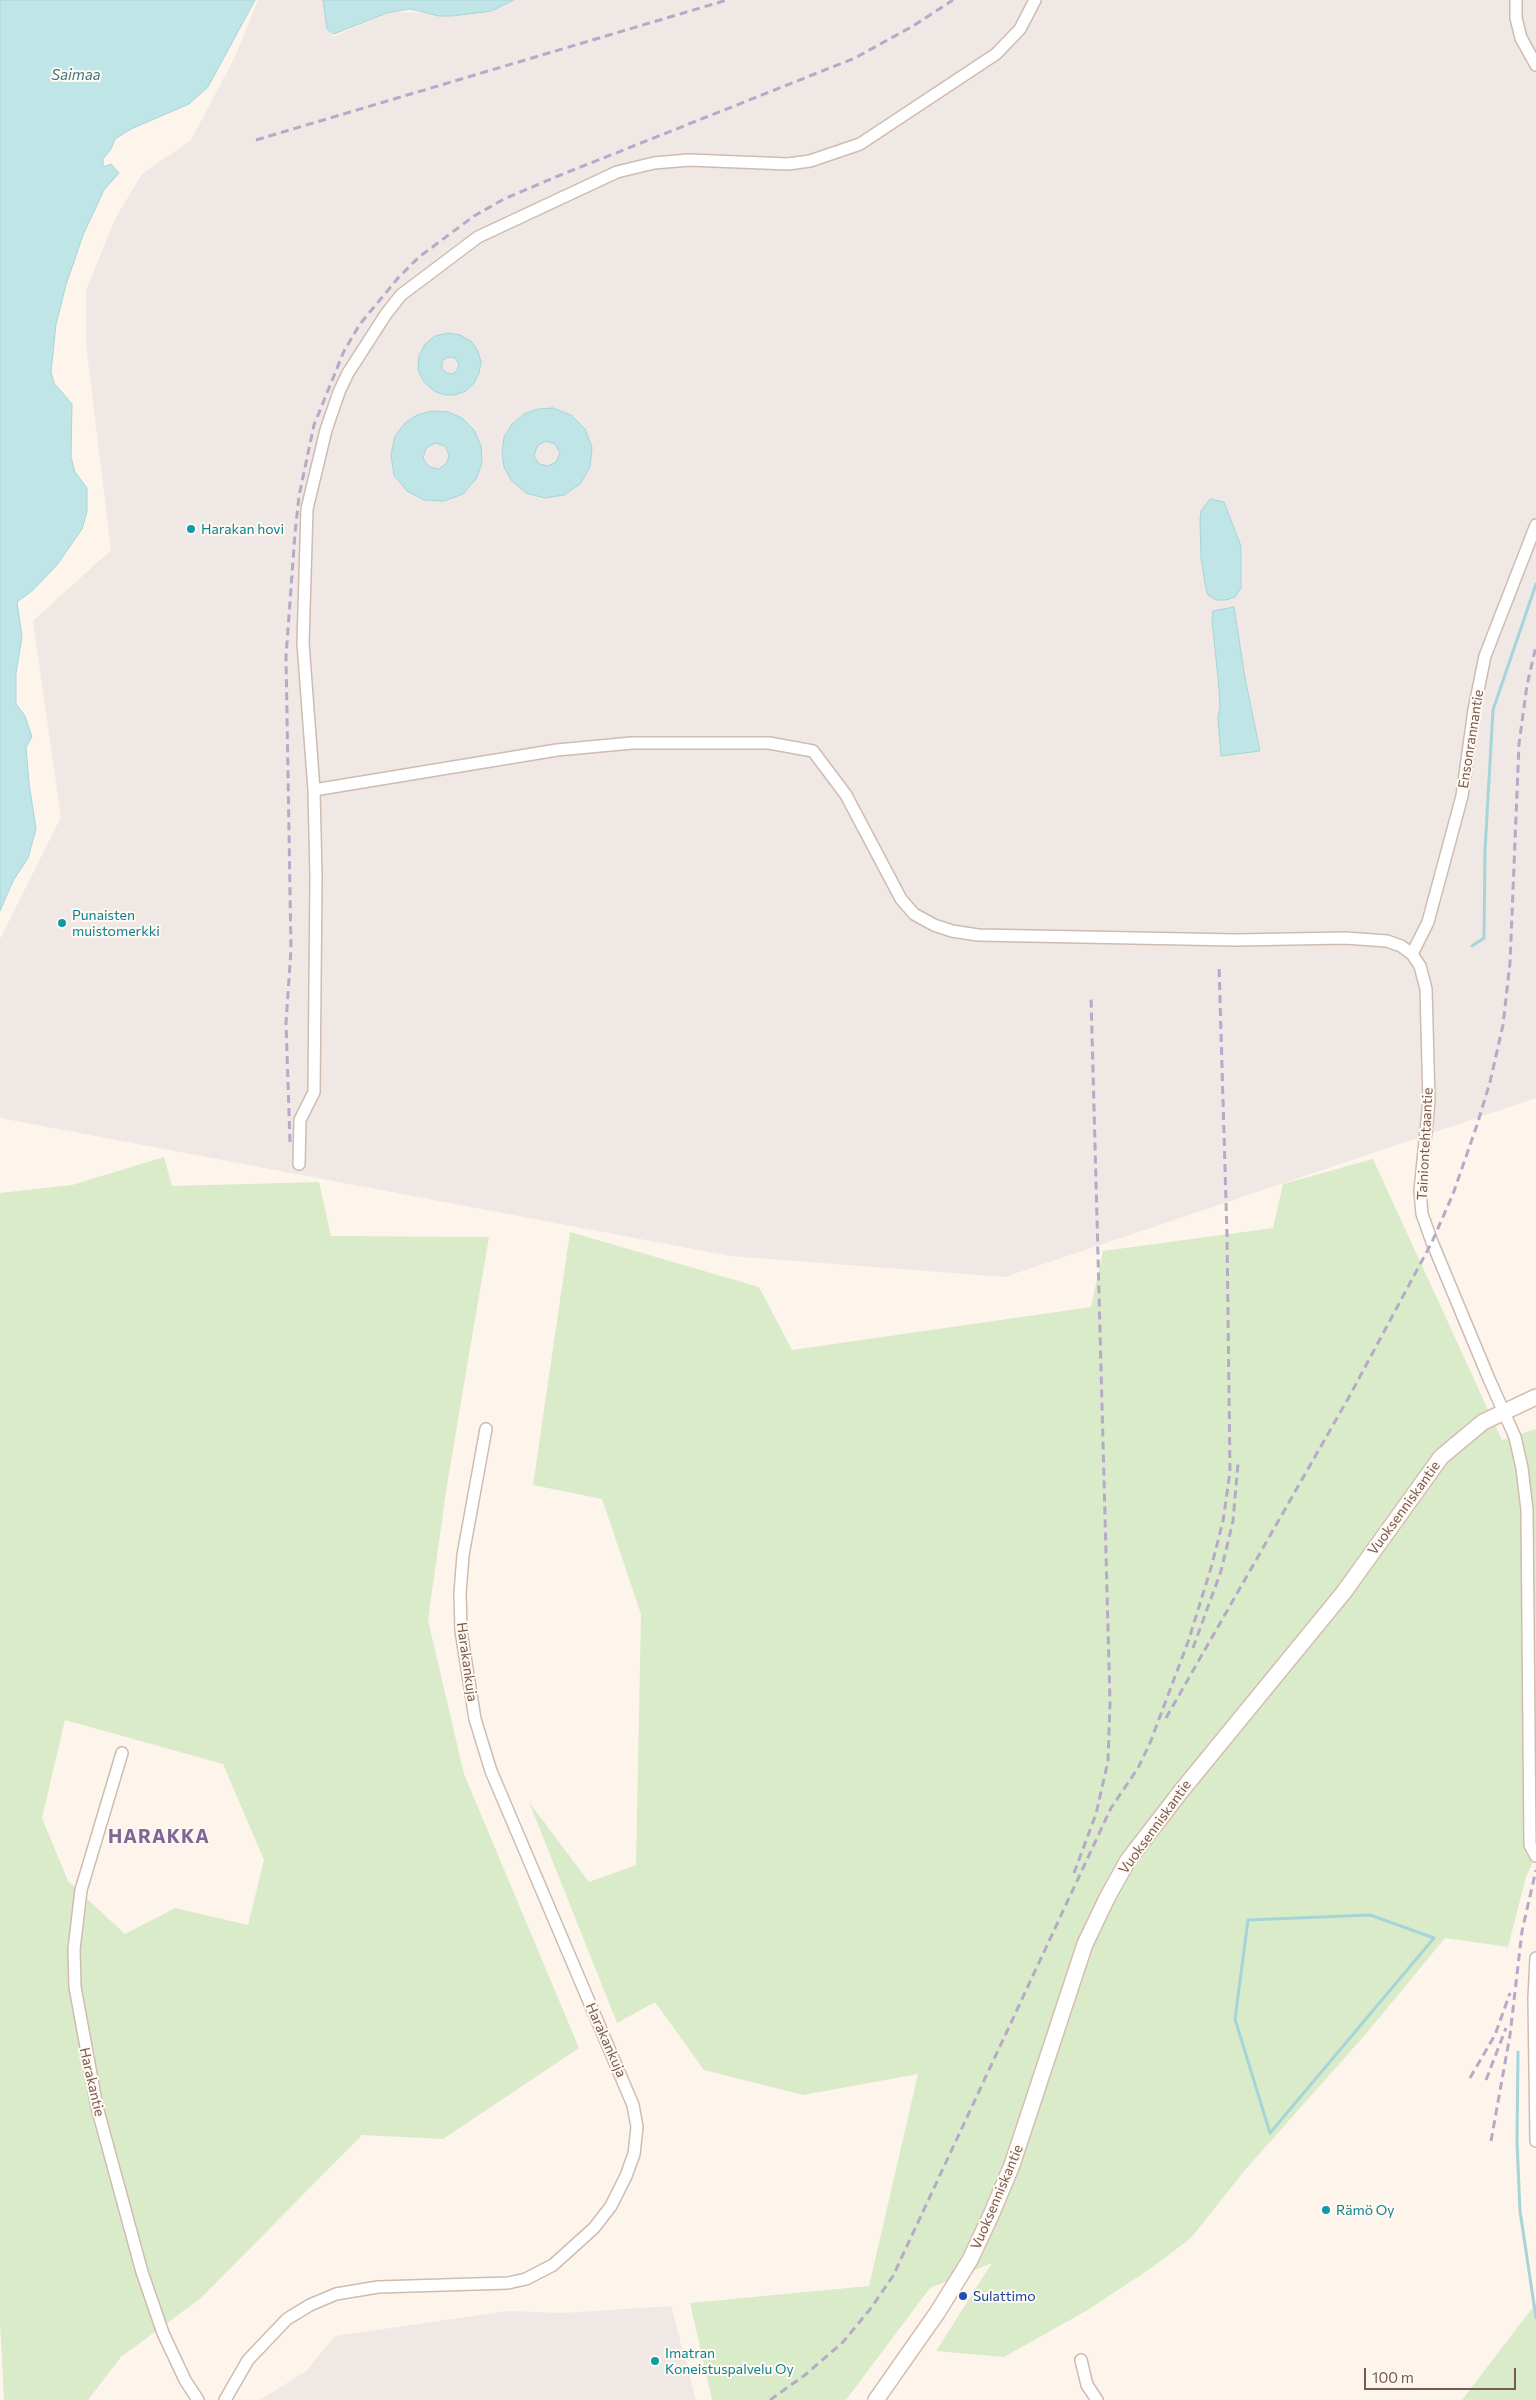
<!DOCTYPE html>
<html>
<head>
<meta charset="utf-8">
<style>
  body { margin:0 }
  #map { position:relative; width:1536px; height:2400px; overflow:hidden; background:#fdf5ec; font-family:Commissioner,sans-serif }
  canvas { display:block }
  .scale { position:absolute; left:1364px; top:2368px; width:152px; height:22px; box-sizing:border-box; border:2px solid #79594e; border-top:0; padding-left:6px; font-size:15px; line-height:18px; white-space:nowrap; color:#79594e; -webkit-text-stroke:4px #fff9f3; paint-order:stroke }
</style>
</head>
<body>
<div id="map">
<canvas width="1536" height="2400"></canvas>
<div class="scale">100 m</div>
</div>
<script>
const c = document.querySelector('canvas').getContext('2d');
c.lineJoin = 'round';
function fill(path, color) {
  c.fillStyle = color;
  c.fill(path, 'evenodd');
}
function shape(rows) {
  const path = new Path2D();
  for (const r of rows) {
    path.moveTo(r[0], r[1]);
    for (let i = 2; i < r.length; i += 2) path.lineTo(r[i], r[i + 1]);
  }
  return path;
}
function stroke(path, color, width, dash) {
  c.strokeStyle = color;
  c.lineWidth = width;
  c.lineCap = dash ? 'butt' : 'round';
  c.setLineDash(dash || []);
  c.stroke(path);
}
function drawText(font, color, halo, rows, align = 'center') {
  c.font = font + ' Commissioner,sans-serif';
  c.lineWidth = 4;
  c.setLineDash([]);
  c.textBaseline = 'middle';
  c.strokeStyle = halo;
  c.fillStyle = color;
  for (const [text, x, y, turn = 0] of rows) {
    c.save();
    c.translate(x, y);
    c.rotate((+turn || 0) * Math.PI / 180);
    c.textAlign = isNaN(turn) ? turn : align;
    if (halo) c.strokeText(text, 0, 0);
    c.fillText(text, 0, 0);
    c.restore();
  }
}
const industrial = shape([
  [258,0,324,0,333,37,390,12,463,14,506,0,1536,0,1536,1098,1005,1277,730,1256,0,1118,0,939,61,817,33,621,111,550,86,344,86,290,116,217,142,174,191,140,234,59],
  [671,2306,696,2400,260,2400,306,2371,335,2336,508,2311,563,2313]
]);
const green = shape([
  [164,1157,172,1186,319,1182,331,1236,489,1237,447,1485,428,1620,464,1774,579,2048,443,2139,362,2135,201,2298,121,2357,88,2400,4,2400,0,2322,0,1193,72,1185],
  [65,1720,223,1764,264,1860,248,1925,175,1908,125,1934,68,1881,42,1818],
  [1373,1159,1502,1440,1536,1429,1536,1856,1526,1877,1508,1947,1445,1938,1365,2035,1245,2170,1191,2238,1150,2269,1086,2311,1004,2357,936,2351,992,2263,930,2288,846,2400,712,2400,690,2303,869,2286,918,2074,803,2095,704,2070,655,2002,617,2023,529,1802,589,1882,636,1865,641,1614,602,1499,533,1485,570,1232,759,1287,792,1350,1091,1307,1103,1251,1273,1228,1283,1184],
  [1536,2303,1536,2400,1461,2400,1462,2400]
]);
const water = shape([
  [0,0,255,0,208,87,189,104,131,129,115,139,111,149,103,159,103,167,111,164,119,173,104,190,83,235,66,285,56,324,51,372,54,383,72,404,71,457,75,472,87,488,87,511,82,529,57,565,32,591,17,602,22,637,16,673,16,704,25,716,32,737,26,747,29,783,36,829,28,858,13,881,0,911,0,0],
  [323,0,514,0,491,11,452,16,439,16,410,9,387,13,334,34,327,29,323,0],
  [448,333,460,335,471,341,478,351,481,362,479,373,474,383,466,391,455,395,444,395,434,391,424,382,418,370,419,356,425,344,435,336,448,333],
  [448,357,455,358,459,364,457,370,453,374,447,373,442,369,442,361,448,357],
  [553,408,571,415,585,429,592,447,590,467,580,484,564,495,545,498,526,493,511,480,504,467,502,452,504,437,512,424,524,414,538,409,553,408],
  [546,441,555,444,560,453,556,462,548,466,539,464,534,456,537,446,546,441],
  [432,411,448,412,462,418,474,430,481,446,482,463,476,479,463,494,444,501,424,500,407,491,394,475,391,455,395,436,405,423,417,415,432,411],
  [435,443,445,446,449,455,447,463,439,469,429,467,423,458,426,448,435,443],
  [1210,499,1224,502,1241,546,1241,588,1235,597,1226,600,1216,600,1208,595,1205,584,1201,557,1200,520,1201,511,1210,499],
  [1234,607,1245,678,1260,751,1221,756,1218,718,1220,706,1219,688,1212,620,1213,611,1234,607]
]);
const stream = shape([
  [1472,946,1484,938,1485,850,1493,710,1536,584],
  [1370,1915,1434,1938,1270,2133,1235,2019,1248,1920,1370,1915],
  [1518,2052,1517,2142,1520,2211,1536,2318]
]);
const street = shape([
  [1516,0,1516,18,1521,38,1536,65],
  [314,790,303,643,307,509,326,430,339,392,348,373,386,314,401,295,478,237,617,172,654,163,689,160,788,164,810,161,860,144,996,54,1020,29,1035,0],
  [1412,954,1428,922,1462,796,1474,710,1485,656,1536,525],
  [299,1164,300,1120,314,1092,316,877,314,790,557,750,632,743,769,743,813,751,846,795,901,899,914,914,934,925,952,931,978,935,1236,940,1345,938,1387,941,1401,946,1412,954,1420,966,1426,989,1429,1101,1420,1191,1422,1214,1432,1242,1489,1379,1515,1437,1522,1468,1527,1510,1530,1845,1536,1856],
  [122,1753,81,1890,74,1949,75,1987,97,2107,142,2272,163,2333,185,2380,198,2400],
  [1536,1958,1534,1998,1536,2141],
  [1081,2360,1087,2385,1097,2400],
  [225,2400,248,2360,287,2319,310,2305,336,2294,378,2287,508,2283,526,2279,553,2265,594,2228,611,2206,626,2176,634,2154,637,2127,633,2105,491,1771,475,1719,461,1631,460,1593,463,1555,486,1429]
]);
const secondary = shape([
  [876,2400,937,2313,970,2260,991,2215,1012,2165,1085,1944,1107,1898,1128,1860,1182,1790,1344,1592,1441,1457,1483,1422,1536,1397]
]);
const rail = shape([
  [256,140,727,0],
  [290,1142,286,1023,291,949,286,657,295,533,299,496,314,425,344,351,360,324,398,278,419,257,474,216,504,199,558,176,855,58,913,26,953,0],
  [1193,1648,1221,1571,1233,1521,1238,1464],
  [1166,1718,1349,1397,1432,1242,1453,1194,1477,1125,1490,1082,1503,1025,1510,963,1519,744,1527,685,1536,646],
  [1074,1873,1096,1814,1108,1761,1110,1702,1091,996],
  [1470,2078,1495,2035,1510,1993],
  [1486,2080,1506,2028],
  [1491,2141,1510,2035,1522,1931,1536,1870],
  [770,2400,805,2375,843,2342,871,2308,893,2276,1111,1808,1138,1768,1150,1743,1188,1642,1211,1568,1223,1521,1230,1472,1227,1235,1219,965]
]);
const markers = [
  [191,529,5,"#0f9aa8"],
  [62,923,5,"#0f9aa8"],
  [1326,2210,5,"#0f9aa8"],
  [963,2296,5,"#1a4fb4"],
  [655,2361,5,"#0f9aa8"]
];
const cultureNames = [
  ["Harakan hovi",201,529],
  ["Punaisten",72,915],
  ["muistomerkki",72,931],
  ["Rämö Oy",1336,2210],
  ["Imatran",665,2353],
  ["Koneistuspalvelu Oy",665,2369]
];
const streetNames = [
  ["Ensonrannantie",1471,739,-81],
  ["Tainiontehtaantie",1425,1144,-87],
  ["Vuoksenniskantie",1404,1508,-54],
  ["Harakankuja",467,1662,82],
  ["Vuoksenniskantie",1155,1827,-54],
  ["Harakankuja",606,2040,66],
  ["Harakantie",92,2082,77],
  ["Vuoksenniskantie",997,2197,-67]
];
const transitNames = [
  ["Sulattimo",973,2296]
];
const waterNames = [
  ["Saimaa",76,75]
];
const districtNames = [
  ["HARAKKA",159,1837]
];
fill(industrial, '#efe8e4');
fill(green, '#daebca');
fill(water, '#c0e5e7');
stroke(water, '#a6d5d9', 1);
stroke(stream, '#a6d5d9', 3);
stroke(street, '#d0bbb0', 14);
stroke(secondary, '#d5beb1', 18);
stroke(street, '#fff', 11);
stroke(secondary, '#fff', 15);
stroke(rail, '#b7a9c8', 3, [8, 5]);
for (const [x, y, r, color] of markers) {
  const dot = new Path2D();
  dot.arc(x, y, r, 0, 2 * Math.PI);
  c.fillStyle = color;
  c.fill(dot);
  stroke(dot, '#fff9f3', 2);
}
drawText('14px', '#0d838f', '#fff9f3', cultureNames, 'left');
drawText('14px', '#79594e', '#fff9f3', streetNames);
drawText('14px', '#164399', '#fff9f3', transitNames, 'left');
drawText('italic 15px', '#41787d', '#fff9f3', waterNames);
c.letterSpacing = '1px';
drawText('bold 19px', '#806694', '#fff9f3', districtNames);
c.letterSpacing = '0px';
</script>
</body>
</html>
